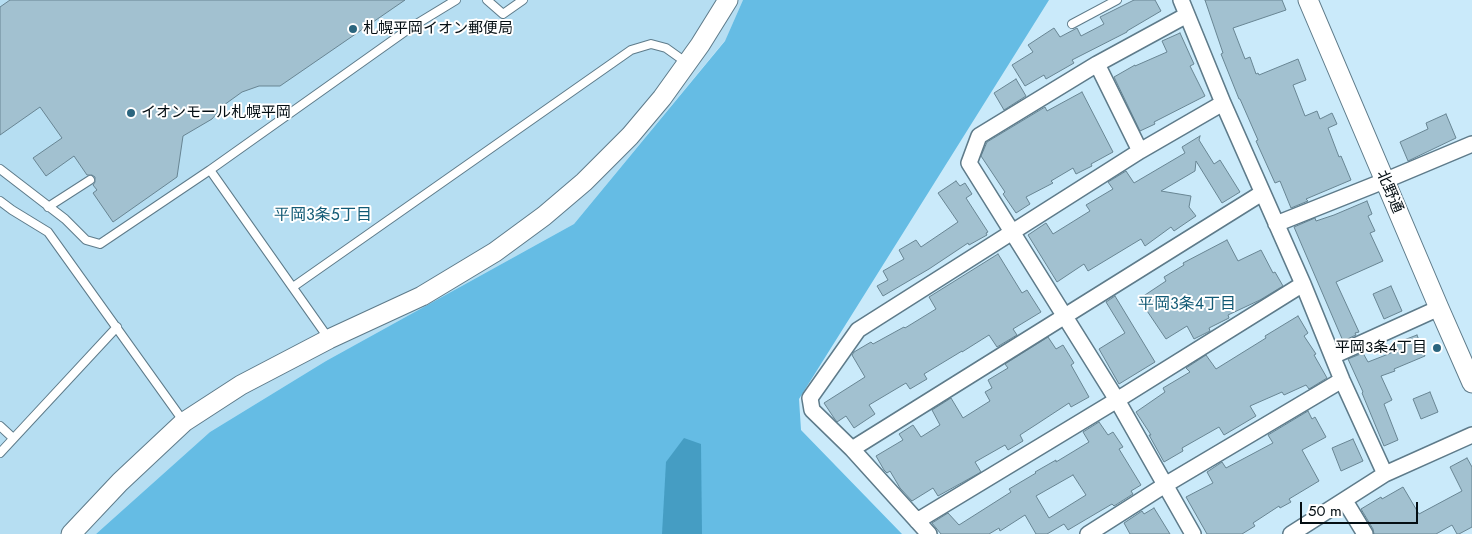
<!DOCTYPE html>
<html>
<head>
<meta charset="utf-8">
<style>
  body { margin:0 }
  #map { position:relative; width:1472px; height:534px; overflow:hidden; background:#caeafa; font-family:Jost,sans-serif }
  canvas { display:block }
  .scale { position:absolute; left:1300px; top:502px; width:118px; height:22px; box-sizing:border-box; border:2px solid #040e13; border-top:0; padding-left:6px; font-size:15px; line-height:18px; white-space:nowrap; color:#040e13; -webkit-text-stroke:4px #fff; paint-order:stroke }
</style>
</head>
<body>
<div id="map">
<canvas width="1472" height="534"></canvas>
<div class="scale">50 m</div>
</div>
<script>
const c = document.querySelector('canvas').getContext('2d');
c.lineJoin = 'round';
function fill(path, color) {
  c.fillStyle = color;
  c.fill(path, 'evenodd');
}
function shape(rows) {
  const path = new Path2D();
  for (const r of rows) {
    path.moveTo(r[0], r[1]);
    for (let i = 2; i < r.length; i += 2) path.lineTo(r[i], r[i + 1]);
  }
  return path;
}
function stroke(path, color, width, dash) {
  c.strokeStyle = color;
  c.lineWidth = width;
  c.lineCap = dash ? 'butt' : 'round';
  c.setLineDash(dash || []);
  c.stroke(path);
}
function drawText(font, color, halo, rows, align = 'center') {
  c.font = font + ' Jost,"Noto Sans JP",sans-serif';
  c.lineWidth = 4;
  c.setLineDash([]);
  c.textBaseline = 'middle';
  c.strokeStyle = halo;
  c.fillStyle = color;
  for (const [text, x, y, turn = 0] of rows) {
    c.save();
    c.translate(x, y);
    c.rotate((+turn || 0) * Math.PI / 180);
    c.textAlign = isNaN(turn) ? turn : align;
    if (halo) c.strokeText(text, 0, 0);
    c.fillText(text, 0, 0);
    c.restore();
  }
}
const built = shape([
  [0,0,743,0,726,39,574,224,326,361,210,432,96,534,0,534]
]);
const forest = shape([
  [743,0,1049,0,799,399,801,430,902,534,96,534,210,432,326,361,574,224,725,41]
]);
const water = shape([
  [684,438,701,444,702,534,662,534,666,462]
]);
const building = shape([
  [10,0,405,0,280,86,259,86,242,92,224,105,212,119,183,136,177,177,113,222,93,193,97,190,93,185,95,182,95,177,92,175,87,175,74,156,46,176,33,158,62,138,40,107,0,135,0,7,10,0],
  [1134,0,1155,0,1161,11,1127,31,1127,32,1072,60,1074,63,1046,79,1044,75,1025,86,1012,65,1033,52,1028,45,1054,28,1060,37,1077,28,1081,36,1104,24,1100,17,1134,0],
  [1205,0,1282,0,1286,10,1233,28,1245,59,1250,57,1256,74,1258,73,1259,75,1298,59,1306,80,1293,85,1305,116,1317,111,1320,119,1332,113,1337,124,1328,128,1339,157,1341,156,1351,180,1306,199,1308,201,1291,208,1280,181,1275,183,1256,141,1258,140,1240,99,1239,99,1221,54,1223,53,1205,0],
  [1180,33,1194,64,1190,66,1205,96,1154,122,1155,124,1140,131,1114,77,1135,65,1135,66,1167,52,1162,41,1180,33],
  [1016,79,1026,96,1004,110,994,93,1016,79],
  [1082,92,1113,152,1091,164,1092,166,1076,174,1073,168,1051,181,1053,183,1026,197,1030,204,1016,213,1003,194,1005,192,981,156,987,142,1045,107,1047,111,1082,92],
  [1446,114,1456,138,1408,161,1400,142,1428,129,1426,123,1446,114],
  [1200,136,1199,140,1214,164,1220,160,1240,192,1222,203,1196,161,1195,171,1161,191,1191,196,1189,207,1196,216,1174,231,1171,227,1145,246,1141,239,1088,271,1084,264,1057,282,1028,235,1046,223,1053,234,1090,211,1086,205,1113,189,1108,182,1126,171,1134,183,1185,153,1182,147,1200,136],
  [956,181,960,186,965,183,972,194,966,198,988,232,986,233,987,235,969,245,968,243,929,269,883,296,877,286,888,280,883,271,904,259,899,250,916,240,921,247,958,222,938,193,956,181],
  [1367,201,1372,214,1368,216,1375,231,1370,233,1383,261,1336,282,1359,332,1355,333,1356,335,1343,341,1294,227,1315,218,1316,221,1334,215,1367,201],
  [1227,240,1238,261,1261,250,1273,273,1275,272,1283,286,1260,300,1228,315,1229,318,1209,328,1210,331,1194,339,1187,326,1166,339,1139,299,1166,281,1164,277,1184,265,1183,263,1227,240],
  [998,254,1022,293,1027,290,1041,312,1013,329,1017,335,997,347,989,335,962,352,962,351,924,374,927,379,910,389,906,383,869,405,875,414,854,428,846,416,837,422,834,418,824,403,865,377,852,355,854,352,871,342,873,344,904,327,905,328,936,309,929,297,998,254],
  [1391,286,1402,311,1384,319,1373,294,1391,286],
  [1115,296,1155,362,1119,384,1099,349,1125,333,1106,302,1115,296],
  [1298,316,1308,333,1304,336,1316,354,1314,355,1327,378,1309,389,1306,385,1284,395,1282,392,1250,406,1256,416,1224,435,1219,427,1182,448,1183,451,1164,462,1149,435,1151,435,1136,412,1165,392,1163,388,1190,372,1186,368,1206,355,1216,369,1266,338,1265,336,1298,316],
  [1417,335,1425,356,1394,369,1395,371,1381,376,1392,400,1384,404,1398,440,1384,446,1362,393,1363,392,1348,359,1363,353,1368,362,1391,353,1390,349,1397,346,1396,343,1417,335],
  [1048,337,1056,349,1063,345,1074,363,1071,365,1089,397,1071,407,1069,403,1037,424,1020,435,1023,441,1008,450,1005,445,975,462,981,472,965,481,938,496,933,488,912,501,900,488,890,471,887,473,884,470,876,456,903,440,899,434,913,425,921,437,940,425,932,410,951,398,963,418,990,401,985,392,992,388,988,380,1008,368,1005,364,1048,337],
  [1430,392,1438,412,1421,419,1413,399,1430,392],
  [1308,411,1312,419,1315,417,1326,437,1302,450,1319,481,1289,499,1291,502,1280,508,1279,506,1253,523,1255,526,1242,534,1207,534,1186,497,1213,483,1207,472,1222,462,1226,468,1273,443,1268,435,1308,411],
  [1099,422,1108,435,1113,432,1123,447,1119,449,1141,485,1131,491,1133,494,1114,506,1112,504,1068,530,1064,524,1047,534,1036,534,1025,515,1000,531,999,528,989,534,941,534,932,523,948,513,959,525,1011,492,1009,489,1036,473,1035,472,1056,460,1056,462,1089,442,1083,432,1099,422],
  [1073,475,1086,495,1049,518,1036,496,1073,475],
  [1353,439,1363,461,1341,471,1332,448,1353,439],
  [1467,458,1472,467,1472,527,1459,534,1457,534,1452,525,1436,534,1374,534,1373,529,1361,509,1381,497,1382,499,1403,487,1419,514,1462,491,1450,467,1467,458],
  [1154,508,1170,534,1130,534,1124,523,1142,511,1144,514,1154,508]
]);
const service = shape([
  [487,0,503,14,523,0],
  [1072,24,1117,0],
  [0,169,65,219,86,240,100,244,210,170],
  [0,201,12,210,48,232,184,422],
  [48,207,90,180],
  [293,287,631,50,651,44,666,48,687,63],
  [329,339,210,170,410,28,456,0],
  [0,426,13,438],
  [0,453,117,327]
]);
const minor = shape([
  [1181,0,1223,103,1303,284,1342,380,1385,474],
  [1187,15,1097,64,979,136,969,163,1117,400,1193,534],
  [1097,64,1140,151],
  [1276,224,1384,181,1472,144],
  [1333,356,1439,308],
  [852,449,1262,193],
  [1345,501,1365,534],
  [917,521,1117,400,1303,284],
  [929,534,852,449,812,410,810,398,858,330,1140,151,1223,103],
  [1088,534,1165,485,1342,380],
  [1291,534,1385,474,1472,435]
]);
const tertiary = shape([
  [1308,0,1439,308,1472,383],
  [71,534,120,482,184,422,241,385,329,339,422,296,495,252,544,216,584,182,630,136,662,98,700,45,728,0]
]);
const markers = [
  [353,29,5,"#2b657e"],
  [131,113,5,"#2b657e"],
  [1437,348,5,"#2b657e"]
];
const poiNames = [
  ["札幌平岡イオン郵便局",363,29],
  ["イオンモール札幌平岡",141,113],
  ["平岡3条4丁目",1427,348,"right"]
];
const streetNames = [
  ["北野通",1389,192,67]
];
const neighbourhoodNames = [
  ["平岡3条5丁目",323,216],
  ["平岡3条4丁目",1187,305]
];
fill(built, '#b6def2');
fill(forest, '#65bce4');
fill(water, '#459dc3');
fill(building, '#a2c1d0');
stroke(building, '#688593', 1);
stroke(service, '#5e7b8a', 10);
stroke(minor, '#5e7b8a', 18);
stroke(tertiary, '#5e7b8a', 21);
stroke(service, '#fff', 8);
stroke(minor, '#fff', 15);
stroke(tertiary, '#fff', 19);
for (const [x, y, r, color] of markers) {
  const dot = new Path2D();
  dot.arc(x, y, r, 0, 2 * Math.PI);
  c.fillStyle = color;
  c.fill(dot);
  stroke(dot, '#fff', 2);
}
drawText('15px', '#040e13', '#fff', poiNames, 'left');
drawText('15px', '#040e13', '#fff', streetNames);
drawText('16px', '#125a75', '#fff', neighbourhoodNames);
</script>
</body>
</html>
